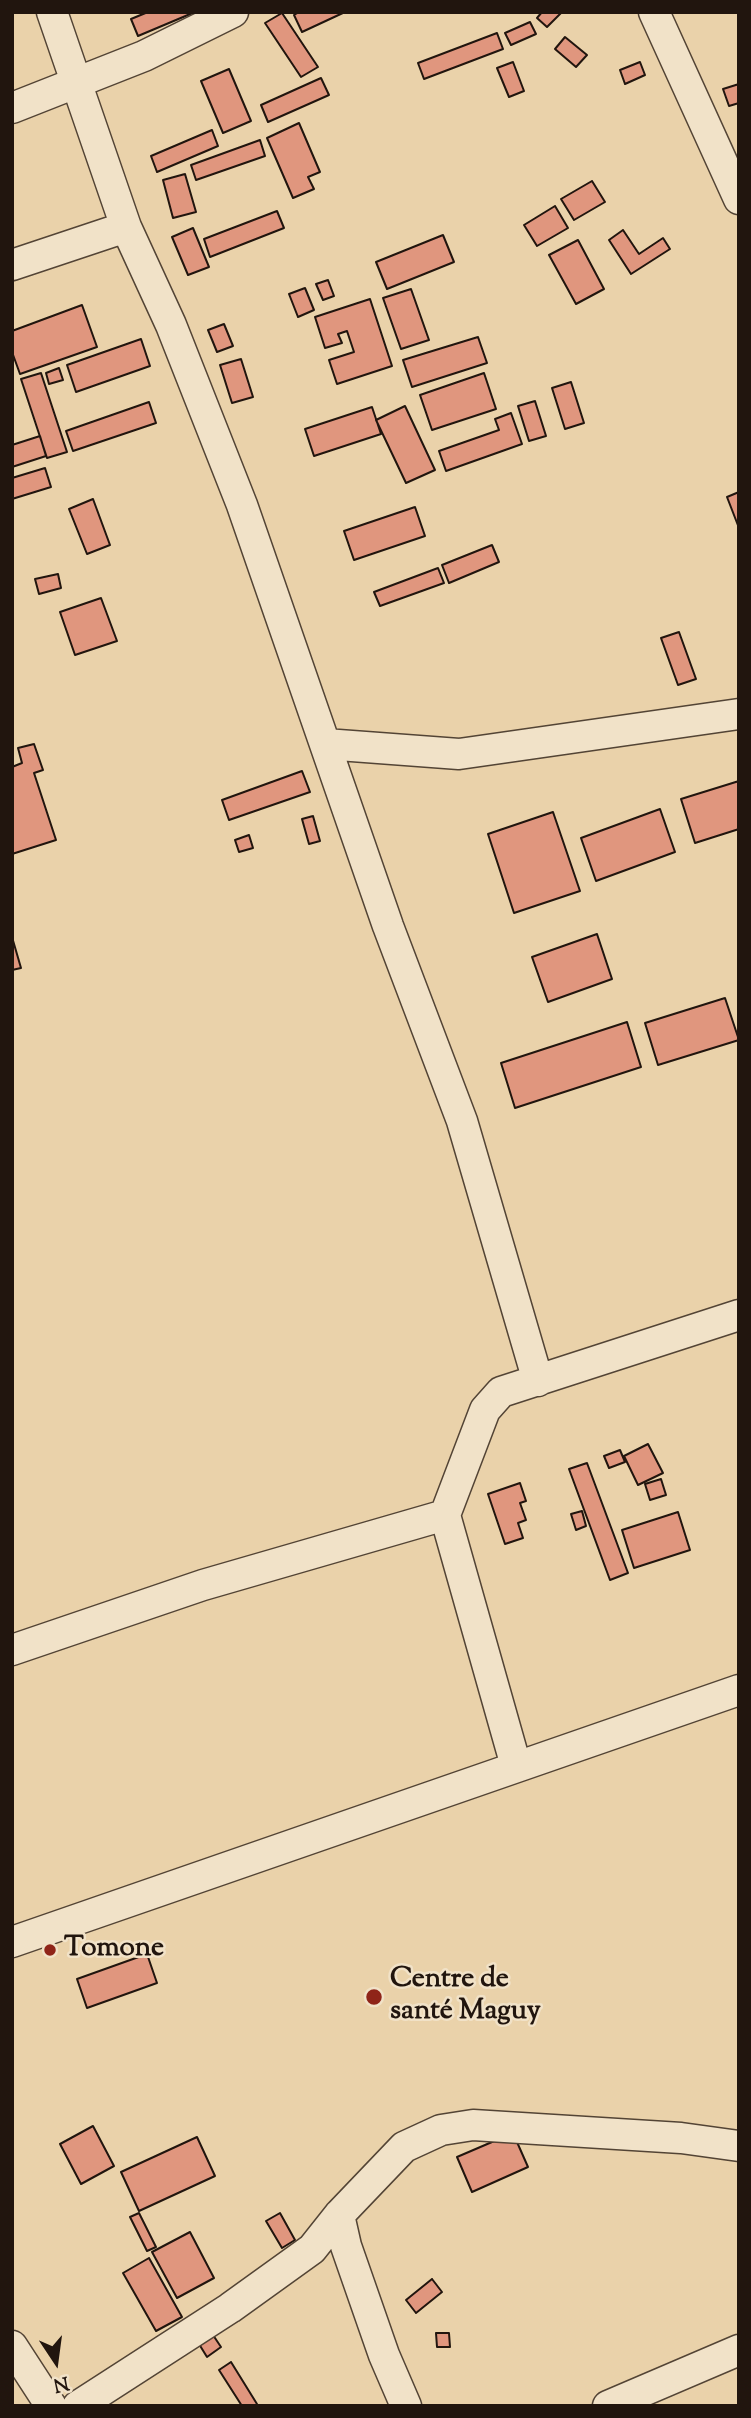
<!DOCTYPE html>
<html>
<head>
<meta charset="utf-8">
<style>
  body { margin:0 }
  #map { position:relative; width:751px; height:2418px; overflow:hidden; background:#ead2aa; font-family:"Sorts Mill Goudy",serif }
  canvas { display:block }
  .frame { position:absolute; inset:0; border:14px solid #21150e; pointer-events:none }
  .north { position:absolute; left:21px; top:2327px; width:70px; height:70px; -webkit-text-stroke:5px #f1e2c8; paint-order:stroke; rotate:167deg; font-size:19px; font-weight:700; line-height:28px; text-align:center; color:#21150e }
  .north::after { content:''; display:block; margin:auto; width:24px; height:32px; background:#21150e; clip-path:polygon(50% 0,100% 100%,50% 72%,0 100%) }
</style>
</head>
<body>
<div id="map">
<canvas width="751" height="2418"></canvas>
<div class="frame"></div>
<div class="north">N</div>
</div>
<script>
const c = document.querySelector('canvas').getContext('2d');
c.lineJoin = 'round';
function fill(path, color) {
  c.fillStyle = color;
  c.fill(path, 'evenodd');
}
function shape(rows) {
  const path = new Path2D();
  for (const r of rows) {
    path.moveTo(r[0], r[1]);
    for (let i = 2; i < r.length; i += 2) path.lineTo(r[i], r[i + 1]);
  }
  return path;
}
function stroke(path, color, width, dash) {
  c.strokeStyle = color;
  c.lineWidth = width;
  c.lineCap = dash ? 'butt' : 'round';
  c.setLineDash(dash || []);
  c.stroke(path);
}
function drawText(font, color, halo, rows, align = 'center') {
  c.font = font + ' "Sorts Mill Goudy",serif';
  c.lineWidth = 5;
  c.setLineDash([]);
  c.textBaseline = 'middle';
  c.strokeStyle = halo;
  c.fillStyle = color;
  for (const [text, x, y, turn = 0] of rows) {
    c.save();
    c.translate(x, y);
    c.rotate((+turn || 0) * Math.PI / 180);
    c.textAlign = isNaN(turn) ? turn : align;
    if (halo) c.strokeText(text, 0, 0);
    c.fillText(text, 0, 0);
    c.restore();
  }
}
const building = shape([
  [148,12,195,12,138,36,131,19,148,12],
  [299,12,345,12,302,32,294,15,299,12],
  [542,12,562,12,547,27,537,18,542,12],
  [282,13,318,67,301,77,265,23,282,13],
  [530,22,536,34,511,45,505,33,530,22],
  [497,33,503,49,424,79,418,63,497,33],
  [565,37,587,55,576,67,555,49,565,37],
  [513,62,524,91,509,97,497,68,513,62],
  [640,62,645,75,625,84,620,70,640,62],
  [229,69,251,121,223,133,201,81,229,69],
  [321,78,329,95,268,122,261,105,321,78],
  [739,84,739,103,729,106,723,89,739,84],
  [299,123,320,172,308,177,314,189,293,198,267,138,299,123],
  [212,130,218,146,157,172,151,156,212,130],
  [260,140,265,156,196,180,191,165,260,140],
  [185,174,196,212,173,218,163,180,185,174],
  [592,181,605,202,574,220,561,199,592,181],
  [555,206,568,228,537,246,524,225,555,206],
  [277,211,284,228,210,257,204,239,277,211],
  [193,228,209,267,188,275,172,237,193,228],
  [623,230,639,254,663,238,670,249,631,274,609,240,623,230],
  [443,235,454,262,387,289,376,262,443,235],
  [578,240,604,289,576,304,549,255,578,240],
  [328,280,334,296,323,300,316,284,328,280],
  [305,288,314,310,298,317,289,294,305,288],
  [411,289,429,340,401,349,383,298,411,289],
  [370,299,392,366,337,384,329,360,354,352,347,331,338,334,342,343,325,348,315,317,370,299],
  [82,305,97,347,20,374,12,352,12,331,82,305],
  [224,324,233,346,217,352,208,330,224,324],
  [478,337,487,363,412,387,403,360,478,337],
  [141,339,150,366,76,392,67,365,141,339],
  [241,359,253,397,232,403,220,365,241,359],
  [59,368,63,380,49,384,46,373,59,368],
  [41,373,67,452,47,458,21,379,41,373],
  [484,373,496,409,432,430,420,395,484,373],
  [571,382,584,423,565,429,552,388,571,382],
  [535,401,546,436,529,441,518,406,535,401],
  [149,402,156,423,73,451,66,431,149,402],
  [405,406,435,470,406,483,376,420,405,406],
  [372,407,381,434,314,456,305,429,372,407],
  [511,413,522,444,446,471,439,451,499,430,495,419,511,413],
  [40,436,46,456,12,467,12,445,40,436],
  [45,468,51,487,12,499,12,478,45,468],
  [739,492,739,528,727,497,739,492],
  [93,499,110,545,87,554,69,509,93,499],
  [415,507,425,536,354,560,344,531,415,507],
  [492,545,499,562,449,583,442,565,492,545],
  [438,568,444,583,380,606,374,592,438,568],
  [58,574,61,588,39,594,35,579,58,574],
  [101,598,117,641,75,655,60,612,101,598],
  [679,632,696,679,678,685,661,638,679,632],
  [34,744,43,770,34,773,56,840,12,854,12,767,22,763,18,748,34,744],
  [302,771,310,792,229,820,222,800,302,771],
  [739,781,739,829,695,843,681,799,739,781],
  [660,809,675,852,596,881,581,838,660,809],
  [553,812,580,891,514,913,488,834,553,812],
  [313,816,320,841,309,844,302,819,313,816],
  [249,835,253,848,239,852,235,840,249,835],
  [597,934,612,979,548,1002,532,957,597,934],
  [12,937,21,968,12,970,12,937],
  [725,998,739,1040,658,1065,645,1023,725,998],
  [627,1022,641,1067,515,1108,501,1063,627,1022],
  [648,1444,663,1473,638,1485,624,1456,648,1444],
  [620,1450,625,1462,609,1468,604,1456,620,1450],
  [587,1463,628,1573,610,1580,569,1469,587,1463],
  [661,1479,666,1495,650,1500,645,1484,661,1479],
  [520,1483,526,1501,520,1503,526,1520,518,1523,523,1538,505,1544,488,1494,520,1483],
  [582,1511,586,1526,576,1530,571,1514,582,1511],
  [678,1512,690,1550,634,1568,622,1530,678,1512],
  [147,1954,157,1983,87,2008,77,1979,147,1954],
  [93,2126,114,2166,81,2184,60,2144,93,2126],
  [513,2133,528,2167,472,2192,457,2157,513,2133],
  [197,2137,215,2176,139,2211,121,2172,197,2137],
  [139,2213,156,2247,147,2251,130,2217,139,2213],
  [280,2213,295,2240,282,2248,266,2221,280,2213],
  [190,2232,214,2278,177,2298,152,2252,190,2232],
  [149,2258,182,2317,156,2331,123,2273,149,2258],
  [432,2279,442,2292,416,2313,406,2300,432,2279],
  [436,2333,449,2333,450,2347,437,2347,436,2333],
  [213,2335,221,2347,207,2357,199,2344,213,2335],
  [231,2362,257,2404,254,2406,242,2406,219,2370,231,2362]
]);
const minor = shape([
  [52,12,126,227,171,325,242,505,388,926,462,1121,538,1381],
  [654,12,739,199],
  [12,108,144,56,233,12],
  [12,265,126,227],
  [325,744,459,754,739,714],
  [12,1650,203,1585,445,1515],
  [516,1766,445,1515,485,1410,501,1392,739,1315],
  [12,1942,739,1690],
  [339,2215,346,2246,384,2355,406,2406],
  [12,2346,51,2406],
  [78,2406,230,2308,312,2249,339,2215,404,2147,441,2130,473,2125,681,2138,739,2146],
  [608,2406,739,2350]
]);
const markers = [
  [50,1950,7,"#8f2418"],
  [374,1997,9,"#8f2418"]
];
const poiNames = [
  ["Tomone",64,1950],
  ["Centre de",390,1981],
  ["santé Maguy",390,2013]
];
fill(building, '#e0967e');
stroke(building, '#21150e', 2);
stroke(minor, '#534435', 33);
stroke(minor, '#f1e2c8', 30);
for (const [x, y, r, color] of markers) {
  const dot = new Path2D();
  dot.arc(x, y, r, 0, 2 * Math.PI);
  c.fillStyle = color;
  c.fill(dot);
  stroke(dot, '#f1e2c8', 2.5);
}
drawText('bold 28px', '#21150e', '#f1e2c8', poiNames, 'left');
</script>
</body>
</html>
